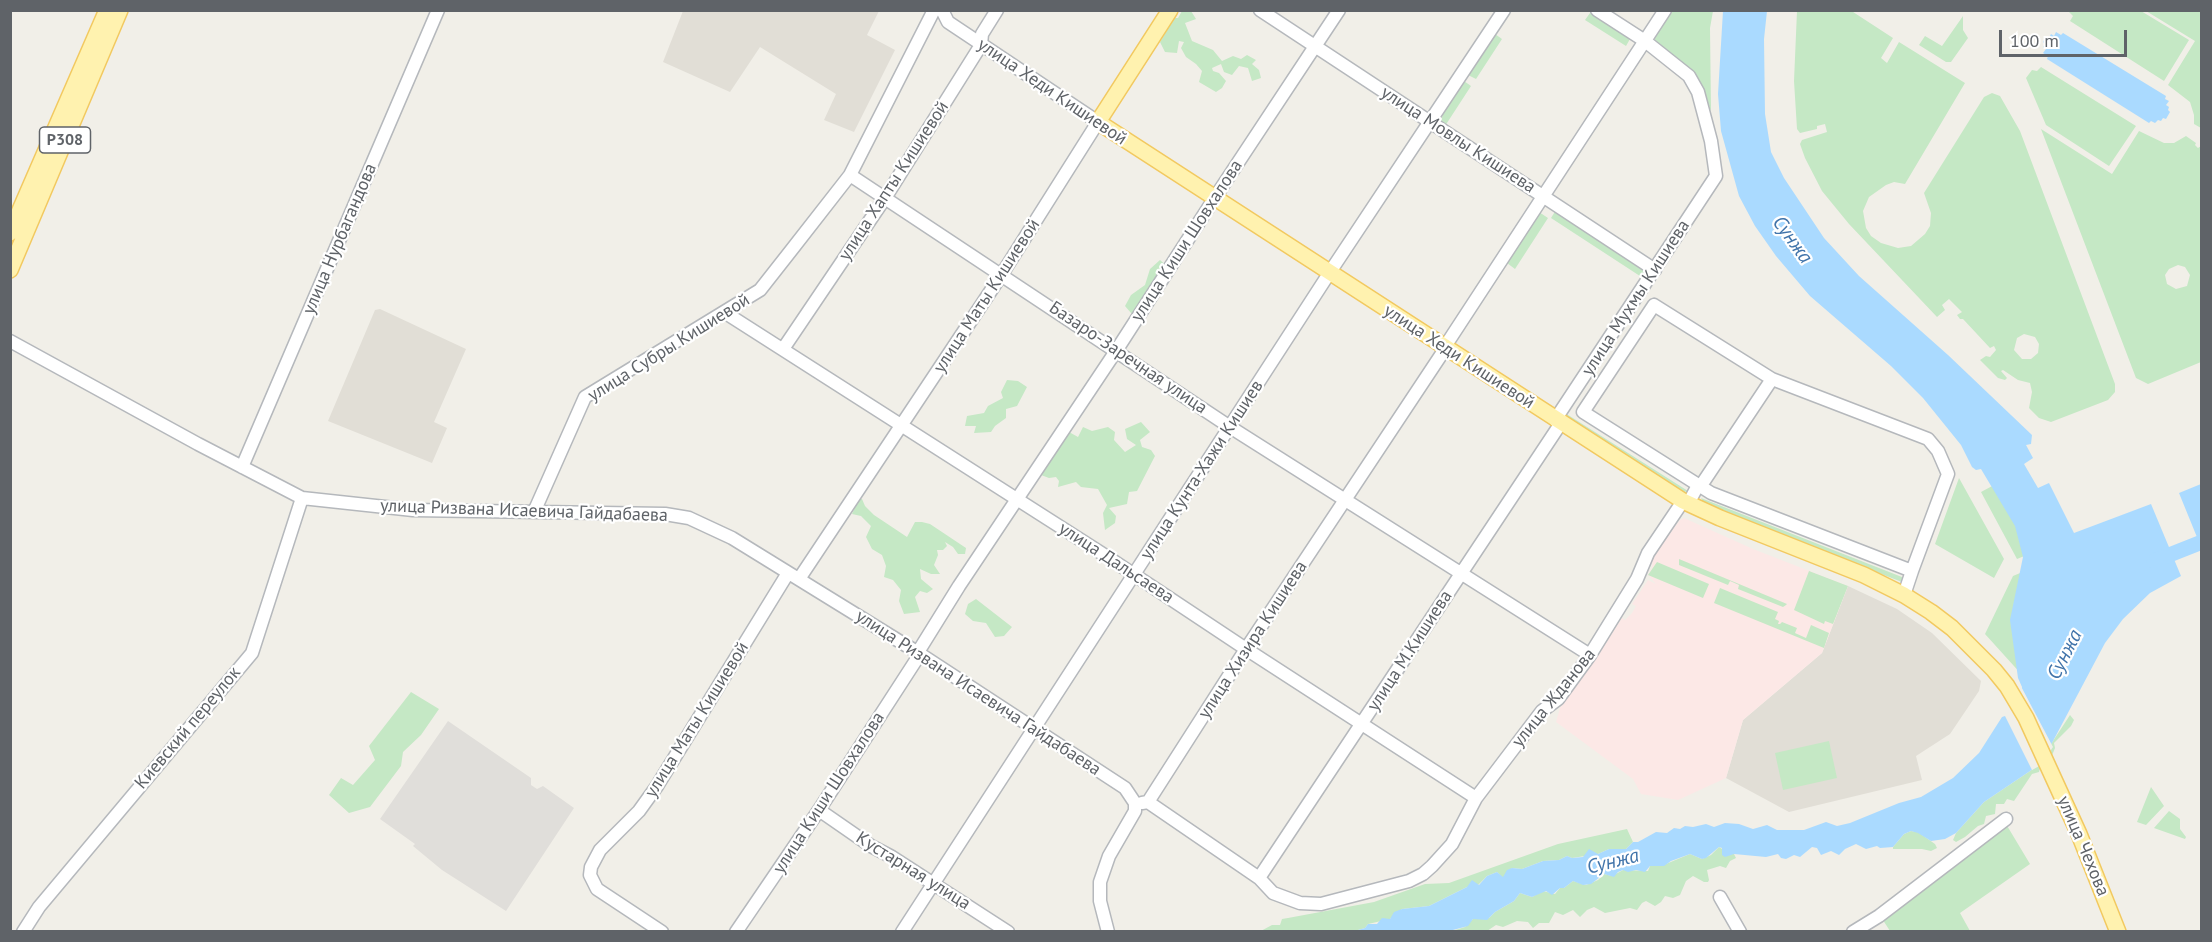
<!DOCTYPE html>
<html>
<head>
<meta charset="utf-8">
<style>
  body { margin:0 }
  #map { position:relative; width:2212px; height:942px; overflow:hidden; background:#f1efe8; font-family:"PT Sans",sans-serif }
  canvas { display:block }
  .frame { position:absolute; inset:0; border:12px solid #5f6368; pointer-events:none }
  .scale { position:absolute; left:1999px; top:30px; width:128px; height:27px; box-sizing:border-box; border:3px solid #5f6368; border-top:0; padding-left:8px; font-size:18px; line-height:21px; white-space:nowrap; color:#5f6368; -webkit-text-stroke:4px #fff; paint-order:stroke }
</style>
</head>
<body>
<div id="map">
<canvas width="2212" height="942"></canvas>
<div class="frame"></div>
<div class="scale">100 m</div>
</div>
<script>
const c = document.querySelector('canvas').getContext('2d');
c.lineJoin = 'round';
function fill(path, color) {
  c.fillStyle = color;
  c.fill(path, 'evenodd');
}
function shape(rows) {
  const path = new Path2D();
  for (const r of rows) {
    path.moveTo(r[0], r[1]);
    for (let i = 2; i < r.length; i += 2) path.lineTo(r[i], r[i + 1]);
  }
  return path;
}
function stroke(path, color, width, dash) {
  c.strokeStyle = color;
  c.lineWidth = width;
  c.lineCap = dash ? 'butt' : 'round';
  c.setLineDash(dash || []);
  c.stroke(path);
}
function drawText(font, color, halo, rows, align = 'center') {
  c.font = font + ' "PT Sans",sans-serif';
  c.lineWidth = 4.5;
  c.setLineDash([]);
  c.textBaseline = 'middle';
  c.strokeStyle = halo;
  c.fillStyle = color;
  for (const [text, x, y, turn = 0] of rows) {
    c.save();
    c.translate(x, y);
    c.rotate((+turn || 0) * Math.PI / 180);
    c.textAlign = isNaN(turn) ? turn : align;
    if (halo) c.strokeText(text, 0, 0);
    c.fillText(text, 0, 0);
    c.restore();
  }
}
const industrial = shape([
  [448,721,531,778,531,785,537,789,543,786,574,808,506,911,442,870,413,846,415,844,380,819]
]);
const education = shape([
  [683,11,879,11,867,35,895,50,854,132,824,120,836,94,760,47,730,92,663,62],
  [380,309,466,349,434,422,447,428,432,463,328,421,375,310],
  [1848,586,1897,609,1932,633,1981,681,1979,691,1950,734,1916,756,1922,780,1789,812,1726,778,1743,720,1822,653]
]);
const medical = shape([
  [1684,518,1753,549,1848,586,1822,653,1743,720,1726,778,1678,800,1641,794,1633,779,1556,722,1560,708,1595,660,1622,618,1625,620,1632,613,1636,606,1632,604,1648,580,1656,584,1648,575,1652,568,1653,556,1680,520]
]);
const green = shape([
  [1850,10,1893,38,1881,58,1887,63,1899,42,1965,83,1905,184,1894,182,1886,185,1869,197,1863,211,1866,228,1871,236,1881,243,1898,248,1911,246,1925,234,1930,226,1931,213,1924,193,1984,97,1992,93,2000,96,2020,131,2115,384,2115,392,2108,400,2051,422,2039,418,2029,408,2032,392,2030,383,2018,380,2003,370,2001,371,2007,378,2005,380,1998,378,1980,360,1986,356,1990,357,1996,350,1994,346,1990,348,1963,319,1960,319,1957,315,1962,312,1949,299,1942,305,1945,310,1937,317,1849,224,1822,191,1805,158,1800,144,1802,140,1827,132,1825,124,1817,126,1817,129,1800,133,1797,129,1794,81,1797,11],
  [2024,334,2035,337,2039,344,2038,353,2031,359,2022,359,2014,350,2017,338],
  [1182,11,1191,11,1196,19,1185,23,1192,41,1213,50,1222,61,1233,56,1241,59,1247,55,1256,60,1252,64,1259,70,1261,78,1252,81,1248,68,1239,66,1232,75,1224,72,1221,64,1212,68,1213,71,1219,73,1226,81,1222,88,1216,92,1199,82,1202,71,1196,64,1186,57,1181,48,1184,42,1179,41,1177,53,1165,52,1160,42,1174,18,1178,18],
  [1673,11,1713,11,1710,28,1711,111,1700,83,1689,68,1655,42,1655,34],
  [2070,11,2141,11,2189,40,2164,81,2070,21,2073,16,2069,12],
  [2146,11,2201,11,2201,128,2194,124,2194,115,2190,102,2168,85,2195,41],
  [1590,13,1630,39,1626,46,1585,20],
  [1963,16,1963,30,1968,38,1951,62,1946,62,1919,45,1925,36,1942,46],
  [1495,34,1502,39,1476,79,1468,75],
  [2041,67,2136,126,2109,166,2046,125,2026,78,2032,70,2037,71],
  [1464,81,1471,86,1445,126,1441,121,1443,114],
  [2041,129,2112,174,2139,131,2164,143,2174,143,2186,136,2196,143,2195,145,2198,148,2201,146,2201,362,2148,384,2136,378],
  [2178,265,2185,267,2190,275,2187,286,2176,289,2167,284,2165,275,2169,269],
  [1556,210,1639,266,1644,272,1643,278,1551,218],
  [1539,212,1548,218,1515,269,1507,263],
  [1160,260,1168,267,1137,315,1131,313,1125,306,1131,295,1145,285,1150,269],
  [1007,380,1018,381,1027,387,1017,406,1006,409,1006,418,995,426,991,432,974,433,976,426,965,426,967,416,984,413,988,406,1003,398,1001,392],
  [1565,413,1688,491,1684,492,1661,479,1566,417],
  [1141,422,1150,432,1140,440,1142,447,1151,450,1155,456,1137,491,1129,492,1127,504,1109,508,1116,516,1115,523,1105,530,1103,513,1107,505,1098,489,1081,487,1076,482,1058,487,1059,481,1056,477,1049,478,1041,475,1043,467,1050,453,1059,448,1069,432,1078,437,1083,427,1092,431,1108,427,1115,432,1114,440,1125,452,1136,445,1127,439,1125,429],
  [2024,469,2066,539,2017,559,1981,492],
  [1959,478,2004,559,1994,578,1935,544],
  [1701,498,1907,579,1902,582,1765,529,1704,503],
  [859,499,862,499,865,506,874,515,907,537,915,522,922,522,930,524,966,548,965,554,958,554,953,547,945,542,947,546,943,550,937,550,938,555,934,565,940,574,931,574,920,569,921,579,933,589,927,593,920,591,915,597,920,612,904,614,899,601,901,590,893,580,884,577,886,566,882,555,872,549,866,537,871,526,861,516,852,514],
  [2104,538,2023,676,1985,634,2013,576],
  [1679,559,1787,604,1786,605,1783,607,1738,589,1739,585,1730,581,1728,585,1679,565],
  [1657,562,1709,584,1703,598,1648,575],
  [1809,571,1848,586,1833,624,1825,621,1824,624,1794,610],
  [1720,588,1778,612,1775,619,1779,621,1778,624,1780,624,1782,622,1797,628,1795,633,1806,638,1811,625,1829,633,1824,648,1714,603],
  [976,599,1012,627,1004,636,995,637,986,623,973,621,965,614,968,604],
  [411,692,439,709,421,735,403,752,401,766,370,807,349,813,329,795,341,778,353,785,375,760,369,746],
  [2070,715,2074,720,2071,726,2054,743,2055,748,2051,758,2041,764,2039,772,2032,774,2014,801,2007,799,2004,804,1996,804,1995,814,1986,816,1984,824,1978,826,1965,837,1956,842,1953,840,1956,833,1984,802,2036,767],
  [1829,741,1837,778,1783,790,1775,753],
  [2151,787,2164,806,2146,825,2137,822],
  [2169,811,2180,819,2180,829,2186,837,2185,839,2154,828],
  [2006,824,2030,864,1960,913,1970,931,1890,931,1881,917],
  [1627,829,1633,842,1626,849,1609,849,1598,854,1572,858,1567,856,1559,860,1543,861,1522,869,1512,868,1503,878,1497,872,1487,876,1478,885,1467,887,1429,906,1402,909,1390,919,1368,924,1365,928,1351,932,1259,932,1272,925,1280,925,1282,919,1288,918,1374,902,1425,884,1449,883,1558,844],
  [1911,831,1918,832,1935,844,1937,848,1931,851,1922,849,1893,849,1893,847,1904,834],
  [1719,847,1730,854,1734,854,1736,858,1730,861,1726,868,1720,866,1707,870,1709,880,1708,882,1704,882,1693,876,1686,881,1680,895,1673,898,1665,896,1661,902,1655,906,1646,901,1642,903,1637,910,1630,908,1605,913,1594,907,1587,910,1580,917,1573,910,1563,915,1555,912,1549,923,1539,923,1533,928,1528,922,1517,921,1503,927,1496,925,1487,931,1449,932,1465,927,1473,919,1489,918,1495,912,1514,901,1520,893,1532,897,1543,891,1555,894,1560,888,1564,888,1573,881,1586,885,1598,880,1604,874,1612,876,1623,870,1648,871,1650,866,1661,866,1690,854,1702,859,1711,855]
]);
const water = shape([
  [1723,11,1767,11,1764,39,1765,114,1771,152,1784,178,1824,238,1859,276,1948,355,2032,435,2031,444,2026,445,2033,458,2024,464,2038,488,2049,483,2074,533,2151,504,2181,576,2150,593,2123,619,2105,643,2052,743,2036,767,1984,802,1956,833,1945,839,1931,841,1918,833,1911,831,1904,834,1893,847,1880,848,1877,846,1866,849,1856,844,1845,849,1839,855,1831,851,1821,855,1817,848,1812,847,1800,857,1794,855,1786,859,1781,858,1778,854,1766,857,1734,854,1725,857,1722,855,1722,848,1719,847,1706,858,1702,859,1690,854,1671,861,1664,866,1650,866,1645,872,1636,870,1628,872,1623,870,1618,872,1614,877,1604,874,1591,884,1583,885,1573,881,1564,888,1560,888,1552,895,1546,891,1532,897,1520,893,1514,901,1495,912,1487,920,1473,919,1468,926,1449,931,1351,932,1365,928,1368,924,1377,924,1382,918,1390,919,1394,912,1402,909,1429,906,1467,887,1472,880,1479,885,1487,876,1497,872,1503,877,1507,870,1512,868,1522,869,1543,861,1559,860,1567,856,1572,858,1583,857,1589,849,1598,854,1609,849,1626,849,1633,842,1638,842,1656,832,1667,833,1674,828,1680,829,1685,826,1693,827,1706,824,1714,827,1725,823,1739,824,1753,829,1767,825,1777,830,1804,830,1826,822,1837,826,1850,823,1899,803,1921,797,1953,778,1979,753,2002,717,2011,714,2022,687,2018,678,2010,620,2023,557,2015,526,1981,469,1976,470,1972,467,1961,445,1923,398,1891,366,1810,296,1776,256,1755,226,1739,196,1721,131,1718,94],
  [2056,32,2061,35,2063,33,2166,96,2165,99,2169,101,2166,105,2169,107,2168,110,2170,112,2166,119,2163,118,2161,121,2158,120,2155,123,2151,121,2149,123,2047,59,2048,56,2043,53,2046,49,2043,47,2045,44,2043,42,2046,36,2049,38,2051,34,2054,36],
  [2201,484,2201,547,2179,493]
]);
const pier = shape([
  [2014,673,2053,747,2041,765,2032,770,2004,714,2009,712,2016,702,2019,687]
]);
const river = shape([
  [2154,561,2202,542]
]);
const minor = shape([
  [1260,10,1655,270],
  [850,175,1230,427,1590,655],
  [1654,305,1772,379,1928,439,1938,451,1948,474,1912,571,1711,493,1583,412,1654,305],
  [724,312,1109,558,1246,649,1476,798],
  [10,341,198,444,302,498,413,510,665,514,689,518,732,538,920,654,1125,788,1135,803,1135,811,1109,856,1100,882,1100,901,1108,932],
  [1444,348,1665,10],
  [783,349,885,198,981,45,982,34,997,10],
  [1555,420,1716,176,1711,141,1698,92,1689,76,1645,41,1597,10],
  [242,467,438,10],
  [1688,504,1696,489,1700,487,1772,379],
  [534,512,585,397,760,290,793,248,850,175,934,10],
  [799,579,1002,274,1098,122,948,22,942,10],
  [1904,595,1912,571],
  [918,652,959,586,1116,351,1214,199,1339,10],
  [1148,802,1259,878,1273,893,1300,903,1321,904,1409,881,1423,874,1432,866,1452,844,1476,798,1542,711,1558,699,1590,655,1637,579,1648,553,1683,501],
  [1142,803,1148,802,1246,649,1445,349],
  [819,810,871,846,892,857,1008,932],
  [1259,878,1561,423],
  [1720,897,1740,932],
  [23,932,39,907,252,653,302,498],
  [662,932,597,889,590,875,591,867,600,850,639,811,657,786,788,573],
  [736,932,819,810,920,654],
  [902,932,1330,272,1504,10],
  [1853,932,1879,916,2006,819]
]);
const major = shape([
  [1170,10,1098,122,1683,501,1720,518,1864,575,1904,595,1931,612,1952,628,1994,670,2007,686,2026,718,2079,834,2118,932],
  [10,233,107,10],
  [10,270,120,10]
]);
const shields = [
  [65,140,51]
];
const shieldNames = [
  ["P308",65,140]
];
const streetNames = [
  ["улица Хеди Кишиевой",1052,92,34],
  ["улица Мовлы Кишиева",1458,140,33],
  ["улица Хапты Кишиевой",894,181,-57],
  ["улица Нурбагандова",340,239,-67],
  ["улица Киши Шовхалова",1187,241,-57],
  ["улица Маты Кишиевой",987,296,-57],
  ["улица Мухмы Кишиева",1636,298,-57],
  ["улица Субры Кишиевой",669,348,-32],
  ["улица Хеди Кишиевой",1459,357,33],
  ["Базаро-Заречная улица",1128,358,34],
  ["улица Кунта-Хажи Кишиев",1202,470,-57],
  ["улица Ризвана Исаевича Гайдабаева",524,511,2],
  ["улица Дальсаева",1116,563,33],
  ["улица Хизира Кишиева",1253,640,-57],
  ["улица М.Кишиева",1410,651,-57],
  ["улица Ризвана Исаевича Гайдабаева",978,693,33],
  ["улица Жданова",1554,698,-51],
  ["улица Маты Кишиевой",697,720,-58],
  ["Киевский переулок",188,728,-50],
  ["улица Киши Шовхалова",829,793,-57],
  ["улица Чехова",2083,846,67],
  ["Кустарная улица",913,871,32]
];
const waterNames = [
  ["Сунжа",1792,240,54],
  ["Сунжа",2065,655,-63],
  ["Сунжа",1613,862,-14]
];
fill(industrial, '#e0deda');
fill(education, '#e1ded6');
fill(medical, '#fce8e6');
fill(green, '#c5e8c5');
fill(water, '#aadaff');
fill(pier, '#f1efe8');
stroke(river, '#aadaff', 15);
stroke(minor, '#b5b8bc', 15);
stroke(major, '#f2c960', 18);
stroke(minor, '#fff', 12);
stroke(major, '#fff2af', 15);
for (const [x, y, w] of shields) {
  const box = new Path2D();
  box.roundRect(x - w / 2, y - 13, w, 26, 4.5);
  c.fillStyle = '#fff';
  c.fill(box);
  stroke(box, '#5f6368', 1.5);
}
drawText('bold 16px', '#5f6368', null, shieldNames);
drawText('18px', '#5f6368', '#fff', streetNames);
drawText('italic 20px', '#4174aa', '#fff', waterNames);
</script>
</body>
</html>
